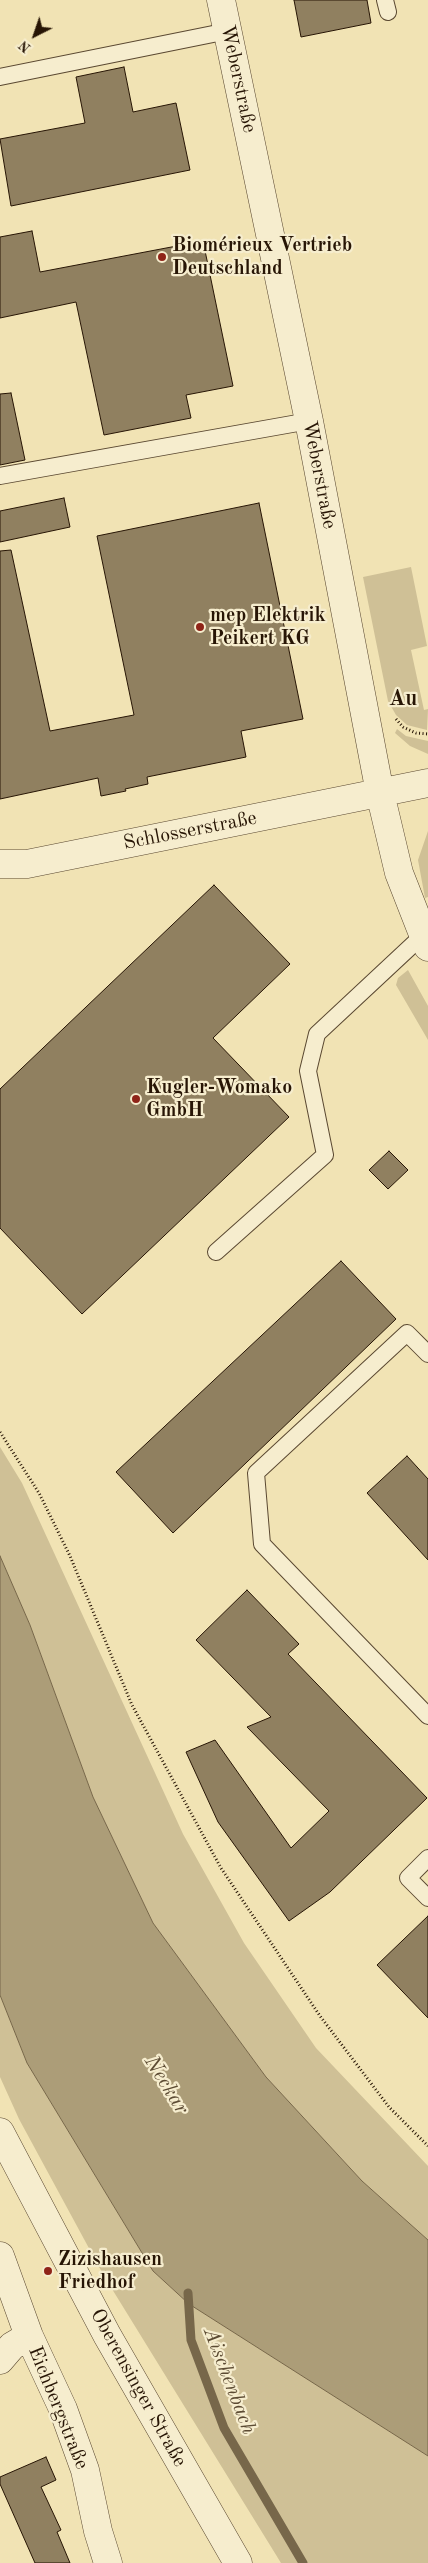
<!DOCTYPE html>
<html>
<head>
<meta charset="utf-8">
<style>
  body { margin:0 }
  #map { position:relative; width:428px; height:2563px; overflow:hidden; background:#f1e3b4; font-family:"Old Standard TT",serif }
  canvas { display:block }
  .north { position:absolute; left:10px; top:10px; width:50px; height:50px; -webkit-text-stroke:4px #f6edce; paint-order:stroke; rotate:221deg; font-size:14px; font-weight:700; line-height:20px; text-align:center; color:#271505 }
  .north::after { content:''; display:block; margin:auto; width:18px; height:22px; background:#271505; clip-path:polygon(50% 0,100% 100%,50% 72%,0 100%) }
</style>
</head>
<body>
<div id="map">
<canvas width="428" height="2563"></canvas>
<div class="north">N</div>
</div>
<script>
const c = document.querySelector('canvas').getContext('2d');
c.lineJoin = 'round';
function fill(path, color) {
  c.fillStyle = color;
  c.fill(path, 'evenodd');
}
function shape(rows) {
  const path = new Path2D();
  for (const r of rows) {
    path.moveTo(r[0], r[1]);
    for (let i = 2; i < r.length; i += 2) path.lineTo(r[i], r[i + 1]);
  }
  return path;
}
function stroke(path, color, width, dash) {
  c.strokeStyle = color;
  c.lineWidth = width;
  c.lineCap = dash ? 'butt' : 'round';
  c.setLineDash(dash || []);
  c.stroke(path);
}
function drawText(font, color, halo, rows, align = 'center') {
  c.font = font + ' "Old Standard TT",serif';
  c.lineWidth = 4.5;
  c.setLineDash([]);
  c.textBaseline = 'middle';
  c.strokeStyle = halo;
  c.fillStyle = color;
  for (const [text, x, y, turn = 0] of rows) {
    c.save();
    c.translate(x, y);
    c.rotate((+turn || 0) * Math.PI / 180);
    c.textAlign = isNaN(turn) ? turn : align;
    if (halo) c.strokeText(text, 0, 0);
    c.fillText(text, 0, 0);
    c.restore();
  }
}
const green = shape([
  [411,567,427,646,411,650,424,710,428,709,427,730,407,725,396,715,388,701,363,577],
  [397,729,406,736,428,741,428,754,410,746,395,733],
  [428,831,428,897,425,898,418,860],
  [408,970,428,1006,428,1040,396,985,398,978],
  [0,1447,22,1483,183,1834,244,1943,316,2048,428,2166,428,2240,362,2181,266,2077,153,1923,93,1797,30,1625,0,1556],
  [0,1995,27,2063,153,2271,189,2304,428,2456,428,2563,281,2563,104,2276,19,2119,0,2077]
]);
const water = shape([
  [0,1556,30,1625,93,1797,153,1923,266,2077,362,2181,428,2240,428,2456,189,2304,153,2271,27,2063,0,1995,0,1556]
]);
const stream = shape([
  [188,2293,191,2340,224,2428,303,2563]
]);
const building = shape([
  [294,0,367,0,371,23,301,37,294,0],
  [124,67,133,112,176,103,190,170,11,206,0,139,85,123,76,77,124,67],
  [32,231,40,272,203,241,233,386,186,395,191,418,104,435,76,302,0,318,0,237,32,231],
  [11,393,25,460,0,465,0,394,11,393],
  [64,498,70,527,0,542,0,511,64,498],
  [259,503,303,719,241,731,246,757,147,777,148,784,125,789,126,791,101,796,98,778,0,799,0,551,11,550,50,731,134,715,97,536,259,503],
  [214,885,290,964,213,1038,289,1117,82,1314,0,1228,0,1089,214,885],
  [389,1151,408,1170,388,1189,369,1170,389,1151],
  [341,1261,396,1319,173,1533,116,1472,341,1261],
  [407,1456,428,1479,428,1560,367,1493,407,1456],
  [247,1590,299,1644,288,1654,427,1798,330,1892,289,1921,218,1822,186,1752,215,1740,291,1848,329,1811,247,1727,271,1717,196,1640,247,1590],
  [428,1916,428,2018,377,1965,428,1916],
  [46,2457,56,2480,41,2487,61,2530,57,2532,70,2563,35,2563,0,2484,0,2477,46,2457]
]);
const path = shape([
  [396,719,403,727,416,733,428,734],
  [0,1432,39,1493,70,1556,132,1705,221,1868,320,2016,389,2107,428,2146]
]);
const service = shape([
  [385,0,388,12],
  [0,77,228,31],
  [0,476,309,421],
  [216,1252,325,1155,308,1071,317,1034,422,936],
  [428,1354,407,1333,256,1473,262,1544,428,1716],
  [428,1858,408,1878,428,1898]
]);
const minor = shape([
  [221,0,309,421,380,793,399,873,428,947],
  [0,864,27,864,428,783],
  [0,2256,29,2336,63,2409,85,2470,98,2531,108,2563],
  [0,2360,12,2346,29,2336]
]);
const tertiary = shape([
  [0,2132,107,2335,238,2563]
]);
const markers = [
  [162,257,5,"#8f2418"],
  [200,627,5,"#8f2418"],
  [136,1099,5,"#8f2418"],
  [48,2271,5,"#8f2418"]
];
const streetNames = [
  ["Weberstraße",238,79,78],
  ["Weberstraße",319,475,79],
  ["Schlosserstraße",190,831,-11],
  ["Oberensinger Straße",138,2388,61],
  ["Eichbergstraße",58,2408,68]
];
const poiNames = [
  ["Biomérieux Vertrieb",172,246],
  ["Deutschland",172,269],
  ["mep Elektrik",210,616],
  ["Peikert KG",210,639],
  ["Kugler-Womako",146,1088],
  ["GmbH",146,1111],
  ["Zizishausen",58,2260],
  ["Friedhof",58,2283]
];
const waterNames = [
  ["Neckar",166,2085,58],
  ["Aischenbach",229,2381,69]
];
const quarterNames = [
  ["Au",403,699]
];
fill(green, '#cfc096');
fill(water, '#ac9d78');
stroke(water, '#77674a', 1);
stroke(stream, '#77674a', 9);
fill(building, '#908060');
stroke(building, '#271505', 1);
stroke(service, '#5a4831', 18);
stroke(minor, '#5a4831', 29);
stroke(tertiary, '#5a4831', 29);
stroke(path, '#271505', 3, [1, 2.5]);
stroke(service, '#f6edce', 16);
stroke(minor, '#f6edce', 28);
stroke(tertiary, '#f6edce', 28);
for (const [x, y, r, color] of markers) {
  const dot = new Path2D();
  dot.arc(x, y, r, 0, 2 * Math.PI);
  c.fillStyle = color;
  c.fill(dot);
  stroke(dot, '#f6edce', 2);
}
drawText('20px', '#271505', '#f6edce', streetNames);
drawText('bold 20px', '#271505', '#f6edce', poiNames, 'left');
drawText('italic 21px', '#5c4b33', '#f6edce', waterNames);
drawText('bold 22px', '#271505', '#f6edce', quarterNames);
</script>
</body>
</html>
